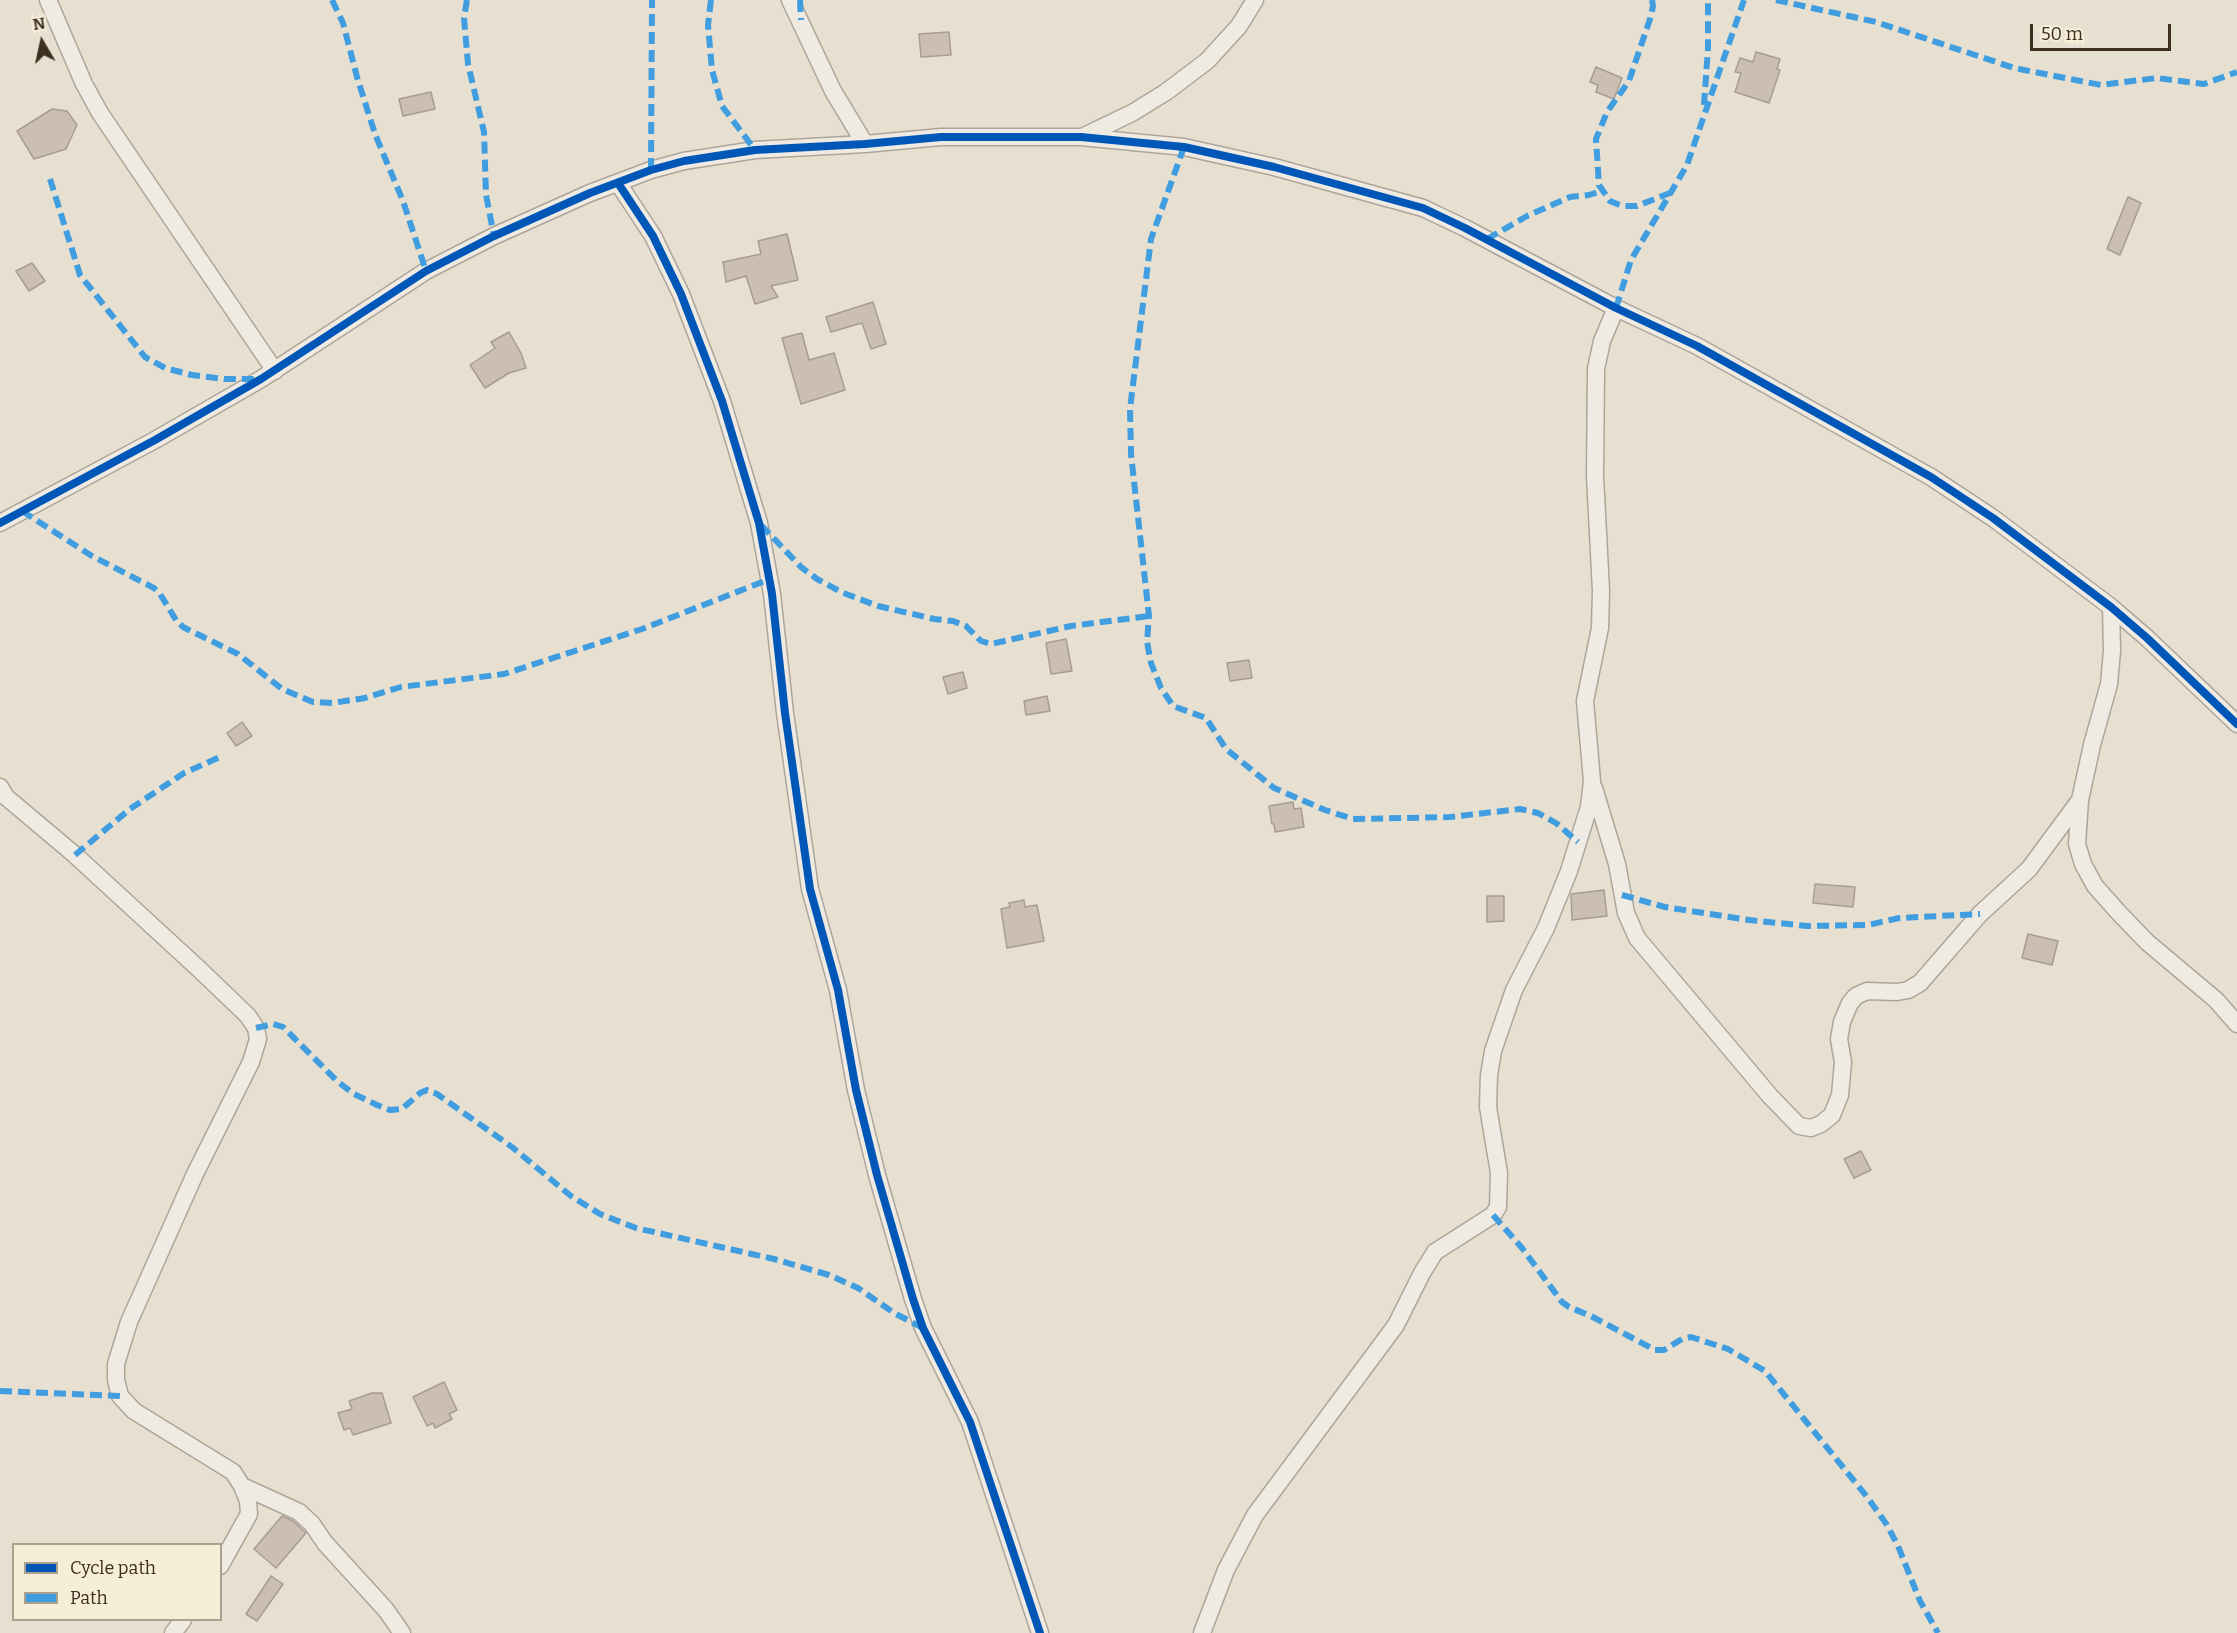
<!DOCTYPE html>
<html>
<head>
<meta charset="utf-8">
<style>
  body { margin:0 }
  #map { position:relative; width:2237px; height:1633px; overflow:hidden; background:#e7e0d1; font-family:Bitter,serif }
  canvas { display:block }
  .legend { position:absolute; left:12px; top:1543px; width:210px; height:78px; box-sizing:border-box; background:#f7eed8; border:2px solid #ada18e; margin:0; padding:8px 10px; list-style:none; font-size:18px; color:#3d2e20 }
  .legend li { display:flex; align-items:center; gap:12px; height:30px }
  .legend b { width:30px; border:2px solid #ada18e }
  .north { position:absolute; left:12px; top:12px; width:60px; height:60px; -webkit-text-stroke:4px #f7eed8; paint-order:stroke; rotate:351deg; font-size:16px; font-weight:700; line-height:24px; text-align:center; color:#3d2e20 }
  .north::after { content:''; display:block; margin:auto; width:21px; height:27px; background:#3d2e20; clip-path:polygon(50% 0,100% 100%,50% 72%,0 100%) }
  .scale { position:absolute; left:2030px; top:24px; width:141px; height:27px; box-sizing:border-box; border:3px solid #3d2e20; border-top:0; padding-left:8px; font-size:18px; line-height:21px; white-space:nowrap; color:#3d2e20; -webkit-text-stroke:4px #f7eed8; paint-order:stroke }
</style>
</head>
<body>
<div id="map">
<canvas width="2237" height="1633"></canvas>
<ul class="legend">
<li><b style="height:8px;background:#0057b8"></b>Cycle path</li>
<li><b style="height:8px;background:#3f9de0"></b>Path</li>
</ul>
<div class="north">N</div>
<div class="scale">50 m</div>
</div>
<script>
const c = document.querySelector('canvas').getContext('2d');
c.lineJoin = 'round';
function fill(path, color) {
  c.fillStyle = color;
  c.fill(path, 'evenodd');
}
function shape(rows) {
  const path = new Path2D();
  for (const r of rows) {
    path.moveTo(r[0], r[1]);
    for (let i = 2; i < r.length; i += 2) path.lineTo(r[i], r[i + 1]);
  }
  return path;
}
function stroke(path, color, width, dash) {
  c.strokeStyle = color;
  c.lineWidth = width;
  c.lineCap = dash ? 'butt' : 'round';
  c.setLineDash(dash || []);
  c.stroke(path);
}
const building = shape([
  [949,32,951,55,921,57,919,34,949,32],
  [1756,52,1780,59,1777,69,1780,70,1769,103,1735,92,1741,73,1735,72,1740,58,1753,62,1756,52],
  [1596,67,1622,78,1614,99,1596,92,1598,85,1590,82,1596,67],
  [431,92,435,109,403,116,399,99,431,92],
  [52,109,67,111,77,125,66,149,34,159,17,131,52,109],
  [2128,197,2141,203,2120,255,2107,249,2128,197],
  [787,234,798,280,771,286,778,297,755,304,746,276,726,282,723,262,761,254,758,241,787,234],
  [32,263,45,281,29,291,16,271,32,263],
  [873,302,886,344,871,349,862,323,831,332,826,317,873,302],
  [509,332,521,353,526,368,509,373,485,388,470,365,495,348,491,342,509,332],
  [802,333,809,360,834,353,845,390,801,404,782,338,802,333],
  [1066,639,1072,671,1051,674,1046,643,1066,639],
  [1249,660,1252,678,1230,681,1227,663,1249,660],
  [963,672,967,688,948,694,943,677,963,672],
  [1047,696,1050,711,1026,715,1024,701,1047,696],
  [242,722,252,736,236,746,227,733,242,722],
  [1293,802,1294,809,1301,808,1304,827,1275,832,1274,824,1272,824,1269,806,1293,802],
  [1815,884,1855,887,1853,907,1813,903,1815,884],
  [1604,890,1607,916,1572,920,1571,894,1604,890],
  [1487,896,1504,896,1504,921,1487,922,1487,896],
  [1024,900,1025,907,1037,905,1044,941,1007,948,1001,909,1010,907,1009,903,1024,900],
  [2028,934,2058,941,2052,965,2022,958,2028,934],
  [1861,1151,1871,1170,1854,1178,1844,1159,1861,1151],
  [444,1382,457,1410,449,1414,452,1419,435,1428,433,1423,427,1426,413,1397,444,1382],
  [372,1393,382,1393,391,1423,353,1435,350,1428,344,1430,338,1413,352,1409,349,1401,372,1393],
  [282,1516,293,1521,306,1533,276,1568,254,1549,282,1516],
  [271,1576,283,1584,257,1621,246,1614,271,1576]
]);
const street = shape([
  [48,0,84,84,100,113,275,371],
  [790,0,833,91,865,144],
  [1082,137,1132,113,1166,92,1207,61,1239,26,1255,0],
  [618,183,653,236,681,294,722,401,759,523,772,594,785,713,810,889,838,990,856,1090,877,1175,913,1299,923,1328,970,1422,1040,1633],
  [0,523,155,440,261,379,426,271,494,236,590,193,651,170,684,161,755,150,865,144,941,137,1081,137,1184,147,1274,167,1423,208,1465,228,1616,308,1697,346,1931,477,1993,518,2111,607,2147,638,2237,724],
  [2111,607,2112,651,2109,684,2092,745,2080,800,2077,844,2083,864,2095,886,2119,913,2147,942,2216,1000,2237,1024],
  [0,787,6,797,75,855,199,969,248,1016,256,1028,258,1039,251,1062,195,1174,129,1322,116,1364,116,1380,120,1396,134,1411,233,1472,242,1486,248,1501,249,1514,220,1566],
  [1594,788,1617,864,1626,913,1637,938,1770,1096,1799,1126,1811,1128,1821,1124,1832,1115,1840,1095,1843,1062,1839,1039,1842,1022,1850,1003,1856,996,1867,991,1897,992,1908,990,1920,983,1980,914,2029,869,2080,800],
  [242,1486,299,1512,312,1524,325,1543,386,1610,402,1633],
  [173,1633,183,1620],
  [1202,1633,1226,1570,1255,1515,1396,1325,1422,1273,1435,1252,1493,1215,1498,1207,1499,1173,1488,1107,1489,1075,1493,1051,1514,990,1546,928,1569,871,1589,807,1592,781,1585,701,1600,628,1601,591,1595,476,1596,369,1602,341,1616,308]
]);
const quiet = shape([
  [332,0,343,23,357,77,375,134,403,201,426,271],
  [467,0,464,18,468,64,484,132,486,195,494,236],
  [711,0,708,25,712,70,722,106,755,150],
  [800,0,801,20],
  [1652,0,1653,6,1650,19,1629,81,1607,112,1596,139,1599,185,1610,201,1622,206,1637,206,1670,193],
  [1776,0,1876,22,2014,68,2101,85,2157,78,2204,84,2237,72],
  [1704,105,1708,48,1708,0],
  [1184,147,1151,239,1130,409,1131,454,1149,616,1147,642,1151,663,1161,688,1173,706,1206,718,1226,749,1274,788,1325,810,1353,819,1450,817,1520,809,1538,813,1556,823,1578,842],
  [651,170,652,0],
  [50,179,80,275,145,357,165,368,192,375,224,379,258,379],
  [1487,239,1527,216,1570,197,1589,195,1602,191],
  [1616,308,1631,260,1687,165,1744,0],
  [22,511,92,556,154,588,160,594,176,620,183,627,238,654,282,689,313,702,332,703,365,698,401,687,504,674,642,629,770,579],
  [761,525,801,567,817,579,841,592,878,606,934,619,953,621,966,626,981,641,991,644,1071,626,1149,616],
  [75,855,130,809,184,773,220,757],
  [1622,895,1665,907,1749,920,1807,926,1868,925,1899,918,1980,914],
  [256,1028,273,1024,283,1027,337,1081,354,1094,377,1105,390,1110,402,1109,420,1093,427,1090,437,1094,512,1147,571,1196,600,1214,636,1228,774,1259,829,1275,858,1288,894,1313,923,1328],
  [1493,1215,1522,1248,1562,1302,1569,1307,1591,1316,1655,1350,1664,1350,1682,1339,1691,1337,1728,1349,1765,1371,1868,1498,1887,1525,1898,1546,1920,1601,1938,1633],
  [0,1391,120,1396]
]);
const cycleway = shape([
  [618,183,653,236,681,294,722,401,759,523,772,594,785,713,810,889,838,990,856,1090,877,1175,913,1299,923,1328,970,1422,1040,1633],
  [0,523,155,440,261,379,426,271,494,236,590,193,651,170,684,161,755,150,865,144,941,137,1081,137,1184,147,1274,167,1423,208,1465,228,1616,308,1697,346,1931,477,1993,518,2111,607,2147,638,2237,724]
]);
fill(building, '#cbbfb2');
stroke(building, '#a89c90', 1.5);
stroke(street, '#ada599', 19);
stroke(street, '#efebe3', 16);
stroke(quiet, '#3f9de0', 6, [12, 6]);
stroke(cycleway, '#0057b8', 8);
</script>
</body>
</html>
